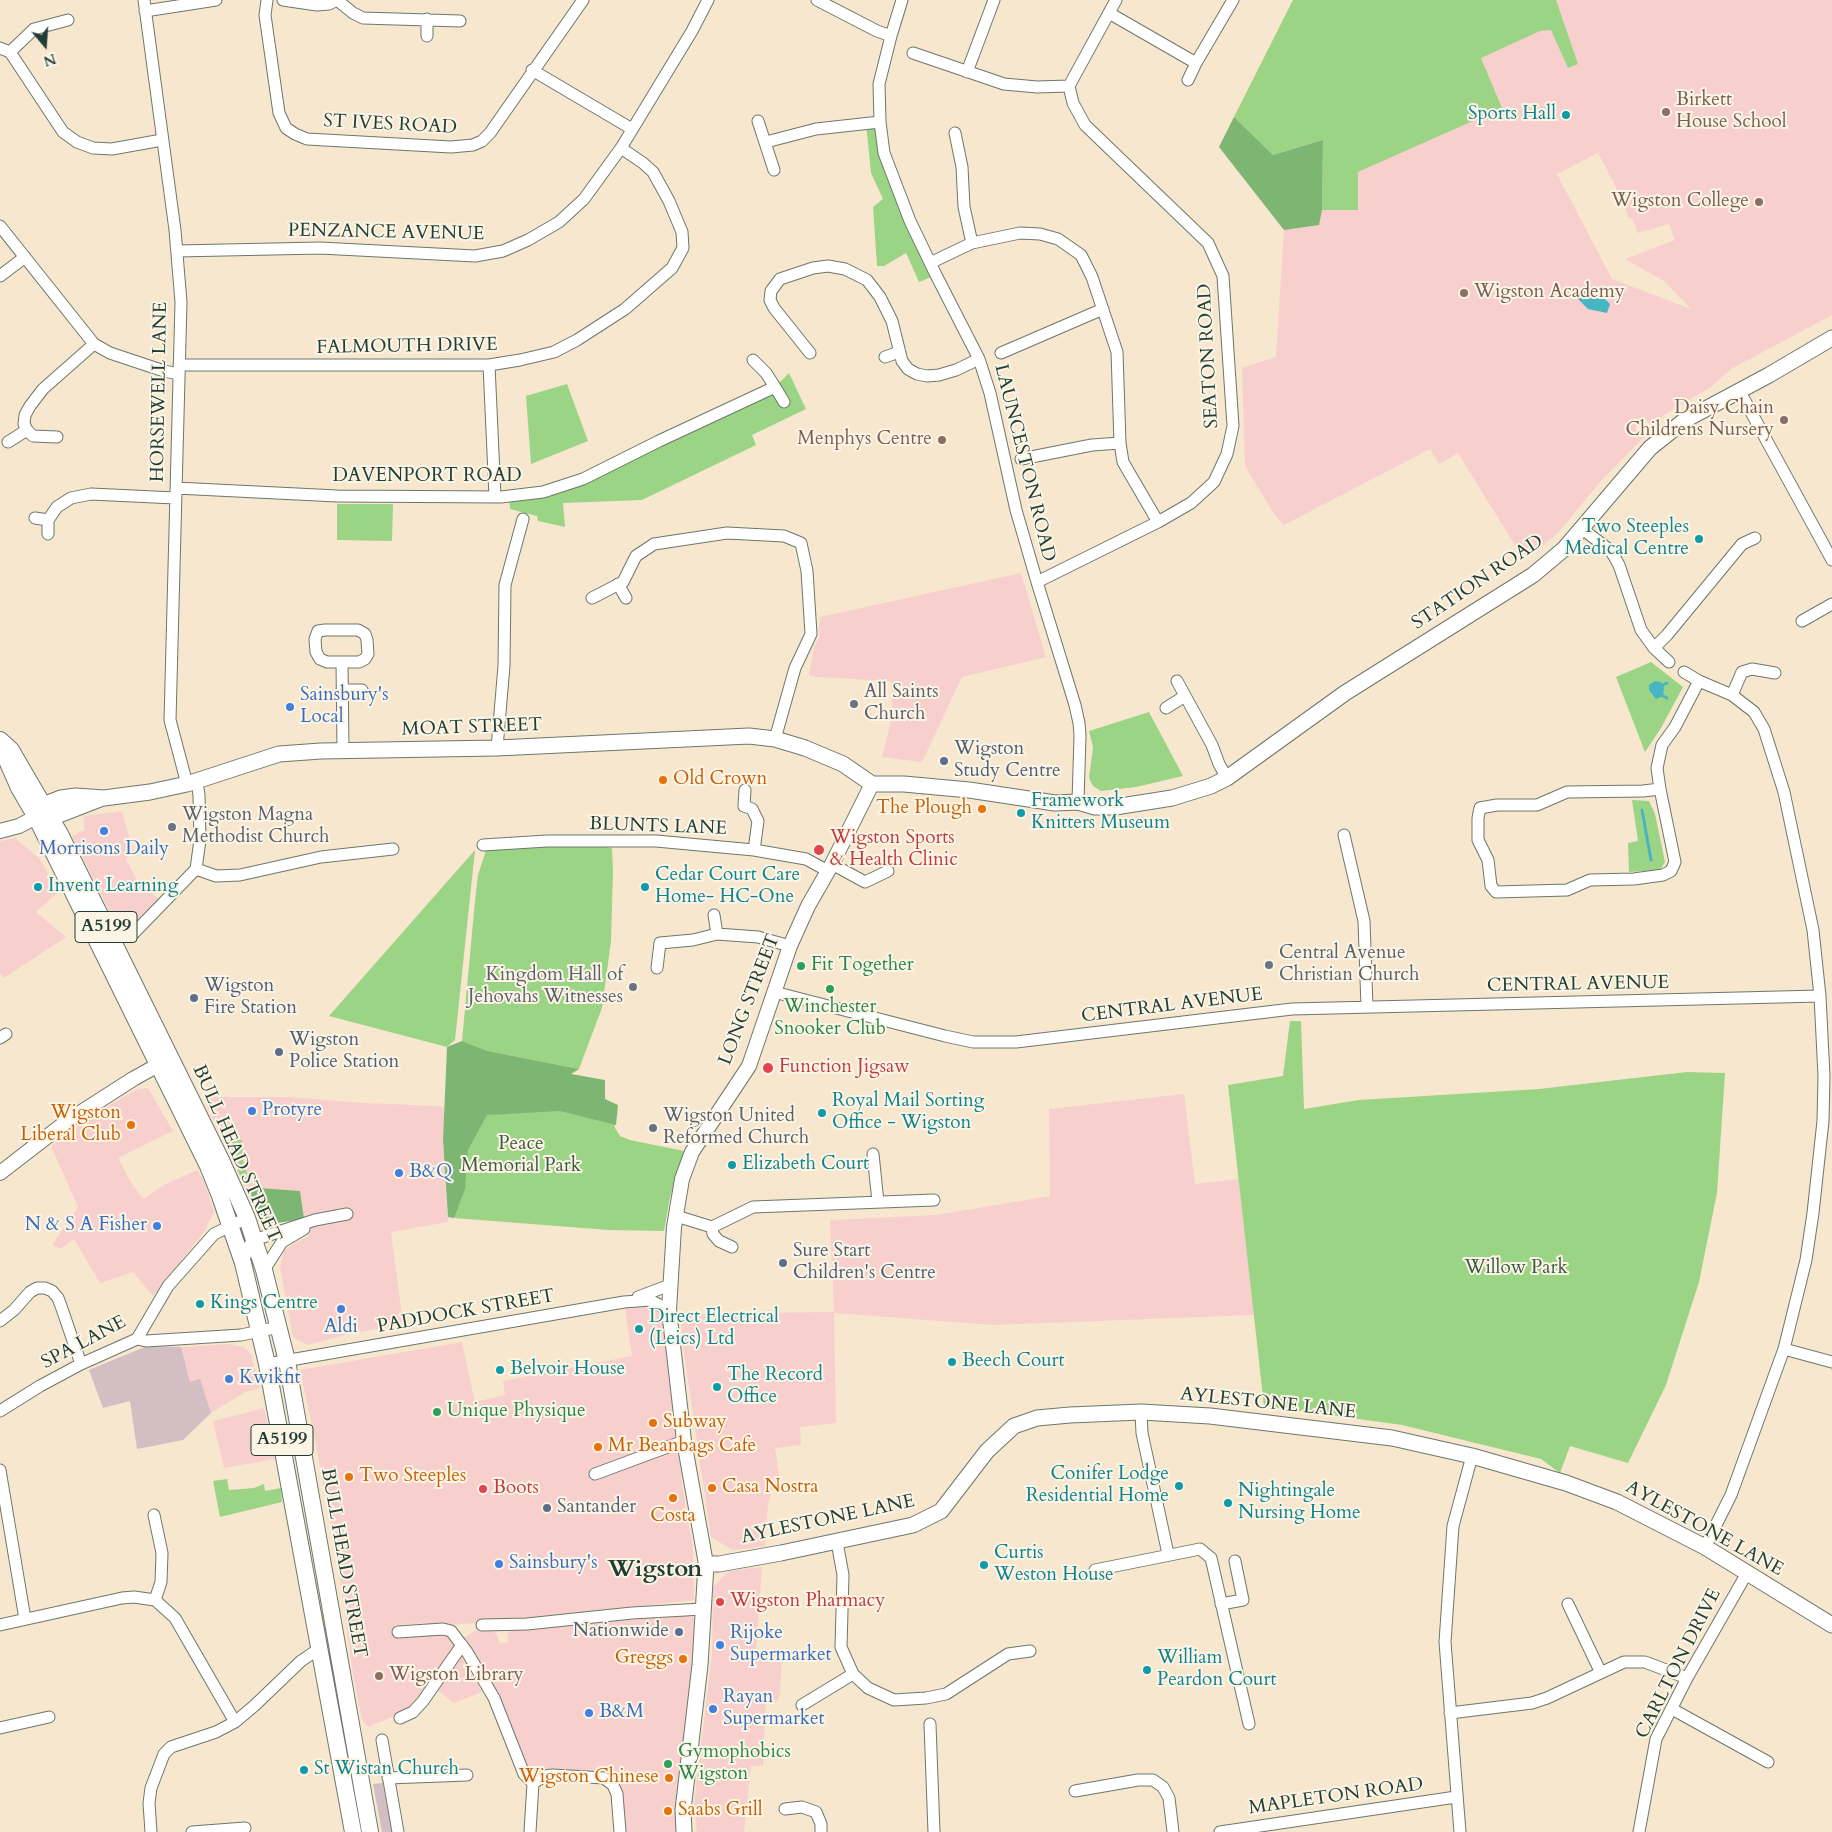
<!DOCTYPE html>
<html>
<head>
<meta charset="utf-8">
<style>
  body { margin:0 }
  #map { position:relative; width:1832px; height:1832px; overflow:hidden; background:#f7e7cf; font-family:Cardo,serif }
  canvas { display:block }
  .north { position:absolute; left:20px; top:20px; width:50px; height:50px; -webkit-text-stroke:4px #fcf5e5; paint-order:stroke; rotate:162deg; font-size:14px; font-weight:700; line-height:20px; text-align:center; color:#1f3d34 }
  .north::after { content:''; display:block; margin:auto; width:18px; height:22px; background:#1f3d34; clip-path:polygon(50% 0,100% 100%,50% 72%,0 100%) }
</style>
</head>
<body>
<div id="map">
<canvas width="1832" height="1832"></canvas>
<div class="north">N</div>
</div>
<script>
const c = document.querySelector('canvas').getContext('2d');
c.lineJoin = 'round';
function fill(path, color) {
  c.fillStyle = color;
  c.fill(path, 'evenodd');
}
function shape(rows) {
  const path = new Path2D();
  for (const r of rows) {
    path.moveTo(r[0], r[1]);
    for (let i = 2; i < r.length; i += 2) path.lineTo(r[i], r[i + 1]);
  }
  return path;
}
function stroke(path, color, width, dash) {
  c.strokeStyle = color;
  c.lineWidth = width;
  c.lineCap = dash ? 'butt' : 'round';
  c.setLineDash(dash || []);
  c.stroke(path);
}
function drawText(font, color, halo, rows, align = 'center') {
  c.font = font + ' Cardo,serif';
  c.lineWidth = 4;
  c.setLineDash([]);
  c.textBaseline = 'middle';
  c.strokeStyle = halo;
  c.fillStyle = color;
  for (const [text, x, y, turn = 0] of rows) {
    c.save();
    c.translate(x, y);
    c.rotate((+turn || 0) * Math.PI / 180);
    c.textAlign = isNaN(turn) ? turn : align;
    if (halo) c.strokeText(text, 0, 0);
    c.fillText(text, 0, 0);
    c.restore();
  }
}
const built = shape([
  [1293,0,1832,0,1832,315,1731,369,1711,387,1664,415,1654,427,1644,418,1635,428,1644,437,1602,480,1557,534,1524,560,1458,453,1439,464,1430,449,1284,525,1274,514,1245,466,1242,368,1276,357,1284,230,1219,147],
  [1598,153,1615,185,1629,218,1632,218,1638,233,1669,224,1675,240,1625,259,1664,281,1691,309,1612,279,1557,174],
  [1021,573,1046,657,962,677,922,762,882,757,893,713,891,681,817,677,809,675,814,647,820,636,819,628,820,617],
  [122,811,133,850,126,859,138,882,160,900,124,940,72,836,84,830,84,816],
  [15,838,40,859,58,892,36,912,66,937,4,978,0,973,0,841],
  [148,1088,173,1131,118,1158,132,1184,143,1199,164,1185,197,1170,204,1181,214,1212,204,1232,153,1296,133,1272,100,1283,74,1239,60,1249,52,1245,78,1207,51,1146,89,1118,137,1089],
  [1184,1094,1195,1184,1239,1179,1254,1315,994,1325,834,1313,836,1423,800,1427,801,1445,775,1448,781,1489,772,1491,768,1504,765,1546,733,1550,711,1537,683,1346,680,1314,834,1312,830,1220,936,1215,1050,1196,1049,1109],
  [212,1097,289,1097,364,1103,440,1106,445,1107,443,1140,448,1222,391,1232,403,1324,349,1334,308,1345,293,1337,280,1267,284,1251,295,1243,309,1236,304,1219,270,1224,261,1221,206,1104,207,1098],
  [650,1300,669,1310,664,1321,683,1490,693,1549,694,1600,478,1623,430,1626,423,1623,395,1625,396,1636,446,1634,456,1644,415,1703,406,1711,368,1727,362,1720,353,1674,337,1557,315,1440,300,1370,462,1342,475,1402,505,1395,503,1381,632,1356,624,1302],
  [231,1344,245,1348,251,1354,260,1388,245,1392,211,1413,200,1380,190,1382,181,1347],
  [264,1408,275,1459,224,1468,213,1421],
  [762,1567,756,1653,782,1655,780,1695,776,1703,766,1699,763,1766,751,1766,744,1832,697,1832,694,1802,712,1656,713,1587,729,1571],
  [688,1615,694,1618,696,1622,678,1832,626,1832,622,1791,615,1780,549,1770,531,1771,526,1769,463,1638,481,1628,492,1629,497,1635,499,1643,508,1642,508,1634,511,1630],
  [461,1656,482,1692,454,1703,436,1689,458,1657]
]);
const industrial = shape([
  [147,1346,181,1347,190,1382,200,1379,211,1413,183,1440,137,1449,130,1401,103,1408,89,1370],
  [383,1783,392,1832,382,1832,373,1784]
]);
const green = shape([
  [1293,0,1556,0,1578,64,1568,68,1551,30,1540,31,1481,58,1502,108,1358,172,1358,210,1322,210,1323,140,1273,155,1234,117],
  [880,122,884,153,936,275,919,282,906,253,884,266,877,266,873,207,883,199,871,173,866,123],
  [789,373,806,409,752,435,756,445,642,500,563,503,565,527,538,521,537,516,510,509,509,496,543,492,775,387],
  [567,384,588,441,531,464,526,396],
  [337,504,393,504,392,541,337,540],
  [1651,662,1683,687,1661,728,1645,752,1616,677],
  [1149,712,1183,776,1136,787,1101,791,1093,786,1089,778,1093,747,1089,731],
  [1632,800,1649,801,1655,814,1665,862,1660,870,1629,872,1628,843,1638,841],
  [594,845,612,848,613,871,611,941,602,1008,579,1069,488,1051,462,1041,475,901,478,875,487,847],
  [475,850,455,1040,447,1047,329,1016],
  [1290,1021,1301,1021,1304,1109,1359,1100,1539,1089,1687,1072,1725,1073,1717,1193,1699,1282,1666,1385,1628,1463,1570,1446,1560,1473,1541,1459,1402,1425,1264,1406,1228,1085,1283,1076],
  [482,1077,614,1120,615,1128,620,1136,630,1140,684,1151,670,1197,664,1231,609,1230,454,1218,454,1106],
  [226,1140,242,1140,243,1161,249,1179,242,1181],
  [227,1479,229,1490,254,1488,264,1484,265,1491,281,1488,282,1502,220,1517,213,1481]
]);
const forest = shape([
  [1234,117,1273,155,1323,140,1322,210,1319,225,1284,230,1219,147],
  [462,1041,488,1051,579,1069,571,1074,605,1080,605,1099,618,1105,616,1125,560,1111,487,1115,468,1150,465,1189,454,1218,448,1217,443,1140,447,1047],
  [245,1187,300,1191,304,1219,270,1224,261,1221]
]);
const water = shape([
  [1587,287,1599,293,1610,304,1607,313,1588,309,1573,294,1575,290],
  [1655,681,1661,682,1664,688,1663,696,1656,699,1649,690,1649,685]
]);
const stream = shape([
  [1663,685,1667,683],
  [1663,696,1667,698],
  [1642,810,1651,860]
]);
const minor = shape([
  [144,0,175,230,181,302,170,720,187,784],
  [267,0,265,15,279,113,286,128,295,134,307,139,451,147,473,145,482,141,490,133,583,0],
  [283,0,317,5,329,4,337,0],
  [337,0,353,13,363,18,460,21],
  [817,0,877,31,891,36],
  [902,0,891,36,879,84,880,122,884,153,910,221,936,275,979,359,990,393,1016,510,1037,582,1075,705,1079,723,1080,735,1078,802],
  [145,11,216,0],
  [1109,13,1196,63,1233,0],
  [427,36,427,19],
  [0,48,10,52,63,132,77,142,93,148,112,149,162,140],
  [10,52,34,29,68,20],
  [913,53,1004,84,1037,87,1069,86],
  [532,70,632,129],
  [967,72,994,0],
  [1188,80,1196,63],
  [758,121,774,170],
  [955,133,962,167,964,207,972,243],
  [766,142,816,129,880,122],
  [0,226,94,344,110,353,164,371,179,374],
  [177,251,320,248,475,256,503,251,528,240,559,222,584,199,621,148,692,31,708,0],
  [930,263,972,243,1020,233,1040,234,1058,239,1081,255,1092,277,1117,352,1120,443,1123,462,1158,522],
  [0,276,25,257],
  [810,353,774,308,770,300,771,291,780,279,813,268,828,266,845,269,867,280,880,297,892,321,902,361,908,369,917,374,927,376,939,375,956,370,979,359],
  [1001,353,1103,309],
  [885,357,899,352],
  [179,365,489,365,520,360,554,352,577,340,625,309,672,268,683,248,682,232,669,201,653,172,643,163,621,148],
  [489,365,495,497],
  [775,387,784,402],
  [1739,390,1832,560],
  [57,437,33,436,27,430,24,424,25,415,30,406,43,389,94,344],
  [8,442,27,430],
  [1021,459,1092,445,1120,443],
  [176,488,337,496,501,497,543,492,583,479,659,441,775,387,766,373,753,360],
  [35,518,48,520],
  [1581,528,1611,551,1619,565,1641,630,1654,648,1669,662],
  [48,534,48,520,57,507,71,498,91,494,175,498],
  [1037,582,1158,522,1191,503,1214,482,1227,454,1233,426,1223,276,1208,243,1085,125,1073,103,1069,86,1116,0],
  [618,584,626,598],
  [592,598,623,582,636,556,654,544,727,533,784,536,801,543,807,571,811,634,795,668,775,739],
  [1802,621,1832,604],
  [325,630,358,630,365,634,367,640,368,654,365,659,359,662,327,662,320,659,316,652,315,639,318,631,325,630],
  [1654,648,1667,635,1742,544,1755,538],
  [342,662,343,751],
  [1684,672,1699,681,1732,695,1754,712,1764,729,1784,792,1813,930,1820,996,1824,1076,1823,1121,1813,1213,1806,1260,1784,1349,1731,1495,1705,1547],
  [1177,681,1212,745,1219,764,1227,778],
  [342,690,362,690],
  [1732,695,1742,672,1752,669,1775,673],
  [1166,708,1185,696],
  [497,748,504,666,505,585,523,519],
  [1660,789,1643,791,1567,792,1537,805,1497,805,1480,808,1478,818,1478,840,1488,860,1491,886,1496,892,1567,890,1590,880,1634,879,1663,875,1671,871,1675,862,1660,789,1657,768,1662,745,1675,727,1699,681],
  [745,790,744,806,752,809,758,821,754,850],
  [1344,835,1364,921,1367,1007],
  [483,845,547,841,656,841,754,850,806,859,828,871],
  [832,864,865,882,888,871],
  [196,869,216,876,240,875,321,857,393,849],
  [714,915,717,934],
  [133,934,196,869,200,840,199,795,197,782],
  [657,968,660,943,693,940,717,934,758,937,790,946],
  [774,992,945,1036,973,1042,1016,1042,1292,1009,1820,996],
  [0,1038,6,1034],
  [873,1154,878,1202],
  [676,1216,712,1227,753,1207,934,1200],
  [712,1227,713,1234,719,1241,732,1247],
  [243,1263,248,1247,254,1240,315,1220,347,1214],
  [264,1270,282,1242,304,1229],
  [638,1297,670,1285],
  [0,1321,14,1310,30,1292,37,1288,45,1288,52,1291,58,1298,61,1306,81,1364],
  [137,1339,146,1341,241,1335,279,1327],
  [1784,1349,1832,1362],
  [267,1364,624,1302,650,1300,669,1310],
  [0,1411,40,1386,81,1364,137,1339,168,1286,214,1234,247,1218],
  [1141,1412,1142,1433,1168,1554],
  [0,1470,25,1619],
  [595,1474,684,1441],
  [154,1515,162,1553,161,1582,155,1600],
  [837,1542,843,1575,841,1647,853,1674,868,1688,894,1700,926,1698,946,1694,1008,1654,1030,1651],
  [1095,1570,1200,1549,1211,1558,1249,1724],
  [1221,1604,1243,1600,1235,1561],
  [1568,1604,1600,1671],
  [0,1625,122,1598,134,1597,155,1600,175,1618,235,1722],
  [482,1625,527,1624,632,1613,703,1609],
  [398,1632,443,1629,451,1631,467,1652,494,1698,524,1774,533,1783,530,1832],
  [802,1705,853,1674],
  [1672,1709,1768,1762],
  [1450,1713,1532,1703,1547,1698,1624,1662,1645,1662,1687,1678],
  [400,1718,413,1712,423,1701,462,1645],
  [930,1724,934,1832],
  [0,1728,49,1717],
  [382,1740,398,1832],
  [388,1778,467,1775],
  [533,1783,545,1776,552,1775,604,1778,613,1785,617,1794,620,1832],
  [1075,1791,1138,1780,1153,1780,1163,1787,1169,1798,1173,1832],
  [785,1809,802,1807,816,1812,821,1824,821,1832],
  [151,1832,149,1803,151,1788,164,1754,171,1747,216,1732,235,1722,254,1706,301,1661,320,1648],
  [192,1832,245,1828],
  [1220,1832,1456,1797],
  [1460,1832,1445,1642,1453,1526,1472,1456],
  [1639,1832,1656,1739,1687,1678,1747,1573]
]);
const tertiary = shape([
  [0,831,19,826,36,817],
  [0,1173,66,1122,133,1079,167,1060],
  [706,1564,684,1441,669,1310,674,1227,682,1179,692,1152,749,1066,790,946,808,906,832,864,872,784]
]);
const secondary = shape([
  [36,816,43,805,61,798,76,796,104,798,150,792,187,784,279,754,321,751,497,748,749,736,775,739,805,748,843,764,872,784,904,784,969,790,1055,803,1078,802,1095,807,1115,807,1172,798,1211,786,1227,778,1345,693,1533,575,1564,549,1650,448,1685,420,1769,375,1832,338],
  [39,817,51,818,100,799],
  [684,1832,683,1810,700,1665,706,1564,719,1564,781,1553,913,1525,941,1511,987,1451,1014,1426,1037,1418,1070,1415,1141,1412,1210,1416,1392,1438,1472,1456,1566,1483,1617,1502,1705,1547,1832,1625]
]);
const primary = shape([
  [0,740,11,750,60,834,221,1160,247,1218,254,1240,264,1270,287,1361,370,1832],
  [1,747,19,788,36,817,208,1166,220,1196,243,1263,267,1364,353,1832]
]);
const markers = [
  [1666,112,5,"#8d6e63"],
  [1566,115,5,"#0f9aa8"],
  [1759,202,5,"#8d6e63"],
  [1464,293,5,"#8d6e63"],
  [1784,420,5,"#8d6e63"],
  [942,440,5,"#8d6e63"],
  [1699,539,5,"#0f9aa8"],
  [854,704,5,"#6b7280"],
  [290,707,5,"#3f7fe0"],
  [944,761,5,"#5c6f8a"],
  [663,780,5,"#e8710a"],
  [982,809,5,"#e8710a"],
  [1021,813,5,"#0f9aa8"],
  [172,827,5,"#6b7280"],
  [104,831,5,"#3f7fe0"],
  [819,850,6,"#e0444e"],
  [38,887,5,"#0f9aa8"],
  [645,887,5,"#0f9aa8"],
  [1269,965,5,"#6b7280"],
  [801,966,5,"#2e9e5b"],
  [633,987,5,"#6b7280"],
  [830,989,5,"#2e9e5b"],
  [194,998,5,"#5c6f8a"],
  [279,1052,5,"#5c6f8a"],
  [768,1068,6,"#e0444e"],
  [252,1111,5,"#3f7fe0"],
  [822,1113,5,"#0f9aa8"],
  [131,1125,5,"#e8710a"],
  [653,1128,5,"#6b7280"],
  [732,1165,5,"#0f9aa8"],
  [399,1173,5,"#3f7fe0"],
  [157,1226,5,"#3f7fe0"],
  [783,1263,5,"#5c6f8a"],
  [200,1304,5,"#0f9aa8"],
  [341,1309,5,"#3f7fe0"],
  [639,1329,5,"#0f9aa8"],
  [952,1362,5,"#0f9aa8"],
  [500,1370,5,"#0f9aa8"],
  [229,1379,5,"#3f7fe0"],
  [717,1387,5,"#0f9aa8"],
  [437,1412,5,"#2e9e5b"],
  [653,1423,5,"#e8710a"],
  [598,1447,5,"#e8710a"],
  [349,1477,5,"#e8710a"],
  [1179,1486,5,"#0f9aa8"],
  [712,1488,5,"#e8710a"],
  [483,1489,5,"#e0444e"],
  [673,1498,5,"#e8710a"],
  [1228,1503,5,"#0f9aa8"],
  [547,1508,5,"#5c6f8a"],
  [499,1564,5,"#3f7fe0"],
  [984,1565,5,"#0f9aa8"],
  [720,1602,5,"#e0444e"],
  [679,1632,5,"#5c6f8a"],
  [720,1645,5,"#3f7fe0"],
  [683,1659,5,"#e8710a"],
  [1147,1670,5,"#0f9aa8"],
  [379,1676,5,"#8d6e63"],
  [713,1709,5,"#3f7fe0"],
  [589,1713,5,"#3f7fe0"],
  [668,1764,5,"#2e9e5b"],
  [304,1770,5,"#0f9aa8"],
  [669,1778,5,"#e8710a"],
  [668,1811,5,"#e8710a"]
];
const shields = [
  [106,927,62],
  [282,1440,62]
];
const shieldNames = [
  ["A5199",106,927],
  ["A5199",282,1440]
];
const educationNames = [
  ["Birkett",1676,101],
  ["House School",1676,123],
  ["Wigston College",1749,202,"right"],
  ["Wigston Academy",1474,293],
  ["Daisy Chain",1774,409,"right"],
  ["Childrens Nursery",1774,431,"right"],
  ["Menphys Centre",932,440,"right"],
  ["Wigston Library",389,1676]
];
const cultureNames = [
  ["Sports Hall",1556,115,"right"],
  ["Two Steeples",1689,528,"right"],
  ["Medical Centre",1689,550,"right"],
  ["Framework",1031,802],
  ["Knitters Museum",1031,824],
  ["Cedar Court Care",655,876],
  ["Home- HC-One",655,898],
  ["Invent Learning",48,887],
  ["Royal Mail Sorting",832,1102],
  ["Office - Wigston",832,1124],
  ["Elizabeth Court",742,1165],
  ["Kings Centre",210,1304],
  ["Direct Electrical",649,1318],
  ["(Leics) Ltd",649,1340],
  ["Beech Court",962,1362],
  ["Belvoir House",510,1370],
  ["The Record",727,1376],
  ["Office",727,1398],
  ["Conifer Lodge",1169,1475,"right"],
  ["Residential Home",1169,1497,"right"],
  ["Nightingale",1238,1492],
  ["Nursing Home",1238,1514],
  ["Curtis",994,1554],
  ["Weston House",994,1576],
  ["William",1157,1659],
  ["Peardon Court",1157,1681],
  ["St Wistan Church",314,1770]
];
const streetNames = [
  ["ST IVES ROAD",390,125,3],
  ["PENZANCE AVENUE",386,233,1],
  ["FALMOUTH DRIVE",407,347,-1],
  ["SEATON ROAD",1209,356,-93],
  ["HORSEWELL LANE",160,392,-89],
  ["LAUNCESTON ROAD",1024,463,76],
  ["DAVENPORT ROAD",427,477],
  ["STATION ROAD",1478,583,-34],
  ["MOAT STREET",472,728,-2],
  ["BLUNTS LANE",658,827,2],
  ["CENTRAL AVENUE",1578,985,-1],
  ["LONG STREET",750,1000,-69],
  ["CENTRAL AVENUE",1172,1006,-7],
  ["BULL HEAD STREET",236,1154,66],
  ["PADDOCK STREET",466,1312,-10],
  ["SPA LANE",84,1343,-28],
  ["AYLESTONE LANE",1268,1404,6],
  ["AYLESTONE LANE",828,1520,-12],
  ["AYLESTONE LANE",1704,1529,29],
  ["BULL HEAD STREET",343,1563,80],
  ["CARLTON DRIVE",1679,1664,-63],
  ["MAPLETON ROAD",1336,1797,-8]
];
const worshipNames = [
  ["All Saints",864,693],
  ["Church",864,715],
  ["Wigston Magna",182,816],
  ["Methodist Church",182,838],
  ["Central Avenue",1279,954],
  ["Christian Church",1279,976],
  ["Kingdom Hall of",623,976,"right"],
  ["Jehovahs Witnesses",623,998,"right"],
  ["Wigston United",663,1117],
  ["Reformed Church",663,1139]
];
const shopNames = [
  ["Sainsbury's",300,696],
  ["Local",300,718],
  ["Morrisons Daily",104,850,"center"],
  ["Protyre",262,1111],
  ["B&Q",409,1173],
  ["N & S A Fisher",147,1226,"right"],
  ["Aldi",341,1328,"center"],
  ["Kwikfit",239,1379],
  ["Sainsbury's",509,1564],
  ["Rijoke",730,1634],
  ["Supermarket",730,1656],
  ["Rayan",723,1698],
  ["Supermarket",723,1720],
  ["B&M",599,1713]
];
const serviceNames = [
  ["Wigston",954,750],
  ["Study Centre",954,772],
  ["Wigston",204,987],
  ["Fire Station",204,1009],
  ["Wigston",289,1041],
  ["Police Station",289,1063],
  ["Sure Start",793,1252],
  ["Children's Centre",793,1274],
  ["Santander",557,1508],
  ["Nationwide",669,1632,"right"]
];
const foodNames = [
  ["Old Crown",673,780],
  ["The Plough",972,809,"right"],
  ["Wigston",121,1114,"right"],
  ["Liberal Club",121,1136,"right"],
  ["Subway",663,1423],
  ["Mr Beanbags Cafe",608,1447],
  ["Two Steeples",359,1477],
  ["Casa Nostra",722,1488],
  ["Costa",673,1517,"center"],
  ["Greggs",673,1659,"right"],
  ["Wigston Chinese",659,1778,"right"],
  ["Saabs Grill",678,1811]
];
const healthNames = [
  ["Wigston Sports",830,839],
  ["& Health Clinic",830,861],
  ["Function Jigsaw",779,1068],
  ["Boots",493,1489],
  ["Wigston Pharmacy",730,1602]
];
const leisureNames = [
  ["Fit Together",811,966],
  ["Winchester",830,1008,"center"],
  ["Snooker Club",830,1030,"center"],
  ["Unique Physique",447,1412],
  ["Gymophobics",678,1753],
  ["Wigston",678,1775]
];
const parkNames = [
  ["Peace",521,1145],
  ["Memorial Park",521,1167],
  ["Willow Park",1516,1269]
];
const districtNames = [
  ["Wigston",655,1570]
];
fill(built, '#f7d0cd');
fill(industrial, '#d2bec3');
fill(green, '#9cd486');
fill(forest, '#7db673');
fill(water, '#48b6c2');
stroke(stream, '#48b6c2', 3);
stroke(minor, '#6b786a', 13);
stroke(tertiary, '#6b786a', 16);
stroke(secondary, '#6b786a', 17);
stroke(primary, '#6b786a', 18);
stroke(minor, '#fff', 11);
stroke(tertiary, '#fff', 14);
stroke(secondary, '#fff', 15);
stroke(primary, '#fff', 16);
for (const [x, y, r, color] of markers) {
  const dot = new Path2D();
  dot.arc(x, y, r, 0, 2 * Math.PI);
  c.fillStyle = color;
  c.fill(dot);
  stroke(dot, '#fcf5e5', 2);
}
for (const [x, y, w] of shields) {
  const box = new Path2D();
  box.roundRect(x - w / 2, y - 15.5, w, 31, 4);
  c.fillStyle = '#fcf5e5';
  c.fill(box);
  stroke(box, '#1f3d34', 1);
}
drawText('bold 18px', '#1f3d34', null, shieldNames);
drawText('19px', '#785e54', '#fcf5e5', educationNames, 'left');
drawText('19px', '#0d838f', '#fcf5e5', cultureNames, 'left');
drawText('19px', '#1f3d34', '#fcf5e5', streetNames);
drawText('19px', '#5b616d', '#fcf5e5', worshipNames, 'left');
drawText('19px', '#366cbe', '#fcf5e5', shopNames, 'left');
drawText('19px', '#4e5e75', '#fcf5e5', serviceNames, 'left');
drawText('19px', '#c56008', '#fcf5e5', foodNames, 'left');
drawText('19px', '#be3a42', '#fcf5e5', healthNames, 'left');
drawText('19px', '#27864d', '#fcf5e5', leisureNames, 'left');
drawText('19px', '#385b44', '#fcf5e5', parkNames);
drawText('bold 24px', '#1f3d34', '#fcf5e5', districtNames);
</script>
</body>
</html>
